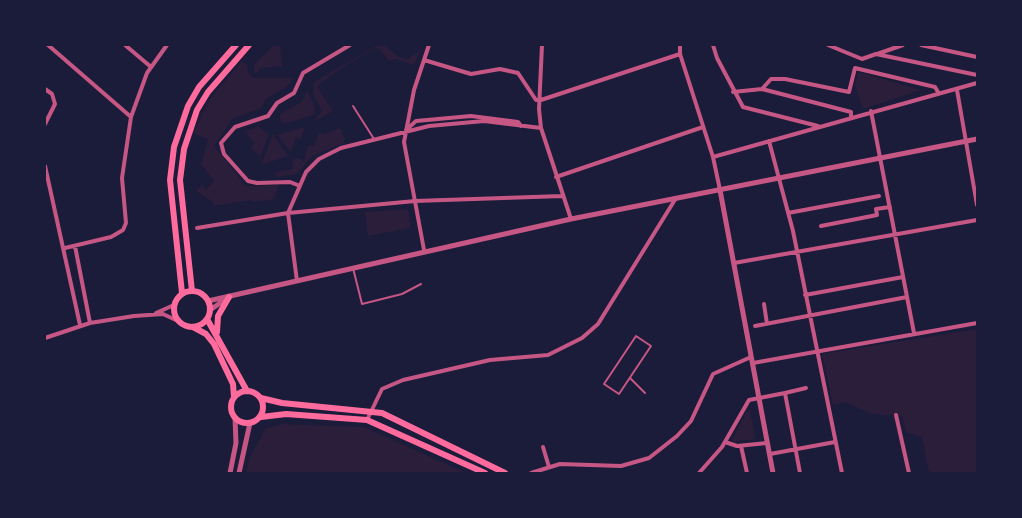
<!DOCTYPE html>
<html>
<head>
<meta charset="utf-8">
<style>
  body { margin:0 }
  #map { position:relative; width:1022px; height:518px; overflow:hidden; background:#1b1b3a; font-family:Jost,sans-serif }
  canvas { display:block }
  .frame { position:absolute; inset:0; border:46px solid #1b1b3a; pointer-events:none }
</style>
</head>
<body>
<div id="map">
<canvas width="1022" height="518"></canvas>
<div class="frame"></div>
</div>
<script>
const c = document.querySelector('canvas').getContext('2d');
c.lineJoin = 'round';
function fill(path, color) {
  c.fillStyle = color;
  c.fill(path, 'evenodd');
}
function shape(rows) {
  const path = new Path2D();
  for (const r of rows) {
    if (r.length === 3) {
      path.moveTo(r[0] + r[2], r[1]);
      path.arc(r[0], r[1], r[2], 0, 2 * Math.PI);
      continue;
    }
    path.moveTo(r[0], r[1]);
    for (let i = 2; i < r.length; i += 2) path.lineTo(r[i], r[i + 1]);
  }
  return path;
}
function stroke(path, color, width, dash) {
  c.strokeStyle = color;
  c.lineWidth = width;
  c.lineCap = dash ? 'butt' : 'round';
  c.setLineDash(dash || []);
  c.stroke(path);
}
const green = shape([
  [274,45,283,45,280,47,282,66,260,68,259,72,254,72,254,64],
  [378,45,385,45,399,57,407,59,420,51,414,65,396,59,389,61,379,49,375,48,346,65,320,83,318,88,333,111,313,122,322,111,313,94,314,82],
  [241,62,247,64,248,72,253,78,294,78,286,87,266,99,261,108,232,119,214,146,246,186,279,185,274,199,252,202,251,200,213,206,213,202,196,191,202,184,206,190,214,181,201,164,208,139,193,133,210,99],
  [858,72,921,90,863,109,855,85],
  [307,91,315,106,314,115,284,124,280,120,280,114,301,102],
  [258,126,269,134,260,157,251,147,254,143,245,132],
  [305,127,301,139,296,138,291,152,277,135],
  [340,128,345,139,344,143,312,156,297,174,276,177,275,172,293,169,292,160,297,158,304,161,308,145,314,146,319,133,324,134],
  [273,134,288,156,261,165],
  [408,209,411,228,368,236,365,212],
  [977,329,977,473,932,473,928,470,922,437,906,432,902,416,872,414,845,402,833,405,822,354],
  [750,410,755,439,733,442,733,438,747,411],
  [283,424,364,427,466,473,246,473,249,459,266,428]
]);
const service = shape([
  [353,106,374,139],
  [353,268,362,304,402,294,421,284],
  [636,336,651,346,619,394,604,384,636,336],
  [630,378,645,393]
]);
const minor = shape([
  [48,45,131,117],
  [125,45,151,67],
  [542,45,539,109,541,128,571,219],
  [680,45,680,54,713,157,720,190],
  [713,45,717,58,743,107,818,126],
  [828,45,862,59,876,54,977,75],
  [921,45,977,57],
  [877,54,903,45],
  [424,60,471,74,500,69,518,73,536,100,541,100,680,54],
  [45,89,52,94,55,104,45,124],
  [762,89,771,79,785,79,849,92,855,68,935,87,938,92],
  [957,90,977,205],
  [733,92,762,89,851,112,851,116],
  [871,111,914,333],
  [406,130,416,121,471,116,518,122,521,126],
  [769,141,793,231,842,473],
  [713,157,977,83],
  [45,166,80,325],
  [556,177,703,127],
  [300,186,290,182,257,183,248,181,224,154,221,143,235,127,268,116,277,103,294,93,303,73,350,45],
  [788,213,879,196],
  [821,226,877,215,876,209,890,207],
  [197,228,288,213,415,201,562,196],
  [75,246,90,323],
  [65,248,111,237,123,230,126,223,122,178,131,117,147,73,167,45],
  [424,250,404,142,414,90,429,45],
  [734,263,977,220],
  [297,281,288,213,306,172,319,159,341,148,429,126,484,121,541,128],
  [805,295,903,277],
  [764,304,767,324],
  [156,313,174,305],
  [755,326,907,297],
  [45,338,90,323,134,316,163,314,178,321],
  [753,363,977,323],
  [785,393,806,388],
  [896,415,909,473],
  [367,420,382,389,403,380,490,360,548,355,582,338,598,324,676,198],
  [725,442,737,446,767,443],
  [741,446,747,473],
  [543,447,549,467],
  [770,454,835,442],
  [531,473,560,464,621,466,649,458,677,436,691,421,713,374,751,357],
  [699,473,722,447,749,400,785,393,800,473]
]);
const tertiary = shape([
  [720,190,773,473],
  [208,301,571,219,977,139],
  [210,310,226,299],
  [230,473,236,443,235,418],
  [239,473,250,423]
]);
const secondary = shape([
  [192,309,18],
  [192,291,180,180,184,149,197,110,208,92,249,45],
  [182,293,170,180,174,147,188,106,199,87,236,45],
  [207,319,247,391],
  [193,327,206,334,214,344,233,384,234,397],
  [217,332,218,316,229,297],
  [247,407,16],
  [261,398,282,403,382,413,505,473],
  [261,417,286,414,367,420,485,473]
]);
fill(green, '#2a1e3b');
stroke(service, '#c65784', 2);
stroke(minor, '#c65784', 4);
stroke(tertiary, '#c65784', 5);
stroke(secondary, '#ff6b9d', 6);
</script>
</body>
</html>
